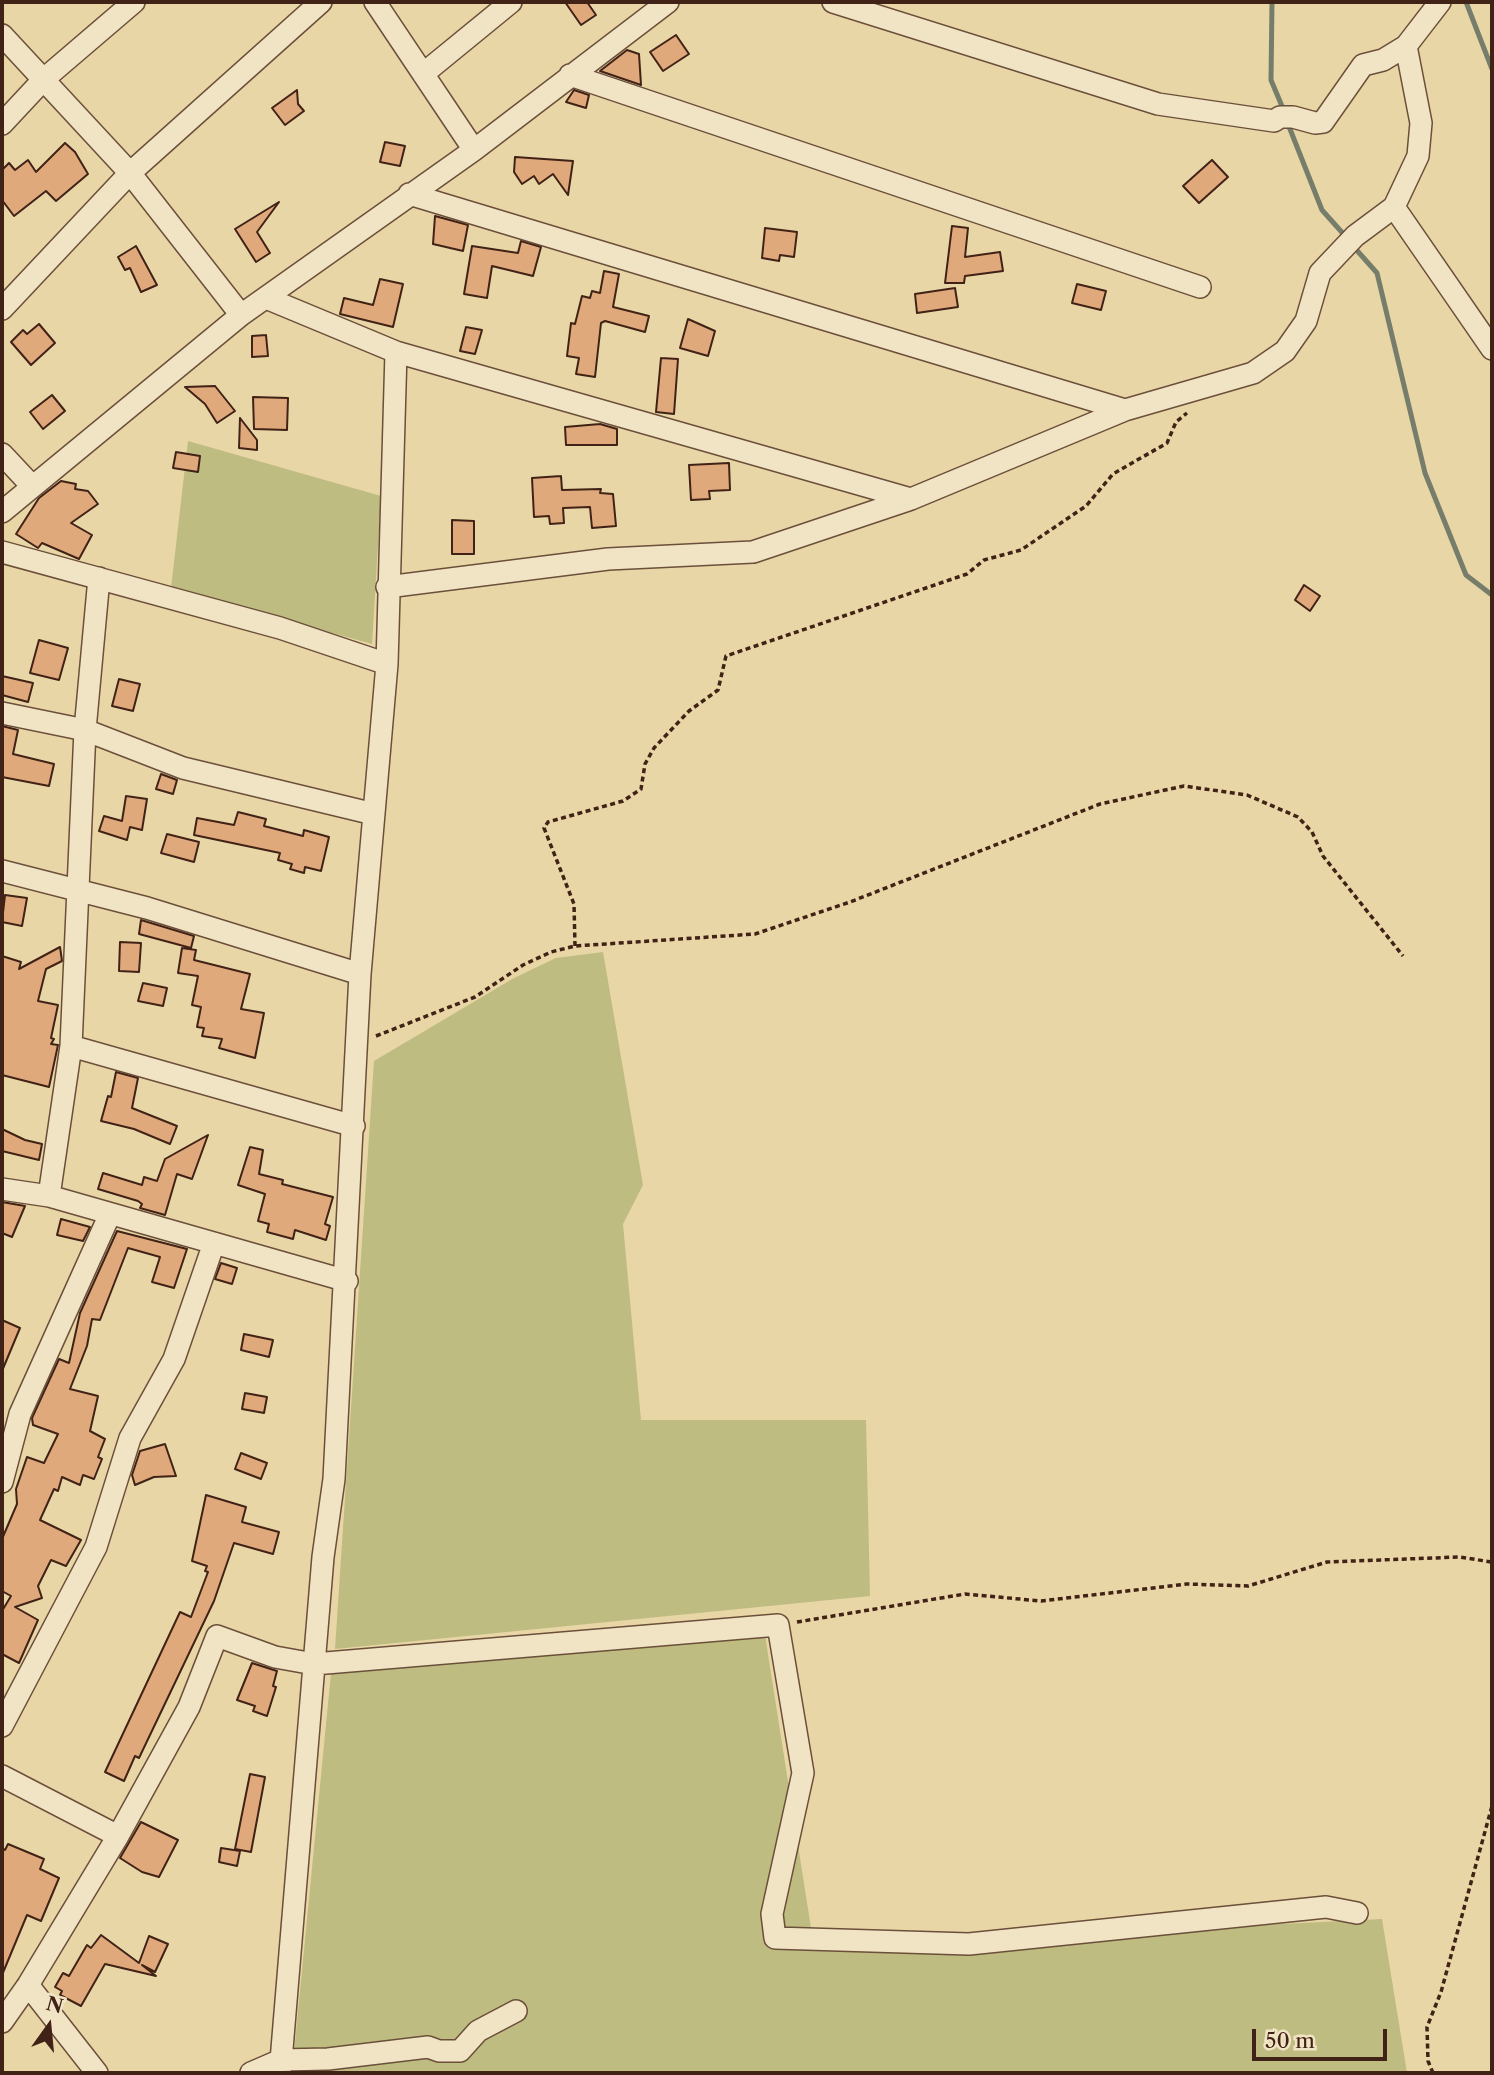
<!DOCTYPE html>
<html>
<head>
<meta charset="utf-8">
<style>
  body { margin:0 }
  #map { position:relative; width:1494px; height:2075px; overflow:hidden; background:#e9d6a6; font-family:"Libre Caslon Text",serif }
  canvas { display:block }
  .frame { position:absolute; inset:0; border:4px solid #412216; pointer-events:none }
  .north { position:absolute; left:14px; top:1991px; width:70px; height:70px; -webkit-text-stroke:5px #f1e4c5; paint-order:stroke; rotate:15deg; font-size:19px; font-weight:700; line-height:28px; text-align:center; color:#412216 }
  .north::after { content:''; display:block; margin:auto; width:24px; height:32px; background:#412216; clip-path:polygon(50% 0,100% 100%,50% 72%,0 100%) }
  .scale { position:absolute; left:1252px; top:2029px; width:135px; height:32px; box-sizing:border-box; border:4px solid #412216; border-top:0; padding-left:9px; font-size:21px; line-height:24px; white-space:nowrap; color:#412216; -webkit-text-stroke:5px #f1e4c5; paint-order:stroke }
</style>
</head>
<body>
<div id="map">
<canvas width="1494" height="2075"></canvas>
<div class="frame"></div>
<div class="north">N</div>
<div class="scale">50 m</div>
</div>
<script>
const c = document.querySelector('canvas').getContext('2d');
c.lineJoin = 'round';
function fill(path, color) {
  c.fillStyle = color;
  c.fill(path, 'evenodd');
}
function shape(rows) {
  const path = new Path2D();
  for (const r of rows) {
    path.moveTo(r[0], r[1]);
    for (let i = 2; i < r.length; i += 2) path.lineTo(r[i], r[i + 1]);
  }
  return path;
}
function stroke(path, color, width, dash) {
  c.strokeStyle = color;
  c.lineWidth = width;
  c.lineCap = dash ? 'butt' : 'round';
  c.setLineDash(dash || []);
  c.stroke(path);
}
const green = shape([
  [188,441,381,496,372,644,171,588],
  [603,952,643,1185,623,1224,641,1420,866,1420,870,1596,335,1649,374,1061,514,978,556,958],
  [765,1635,814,1947,1382,1919,1407,2073,292,2073,331,1673]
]);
const stream = shape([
  [1272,2,1271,80,1284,111],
  [1466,2,1492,69],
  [1288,124,1322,210,1347,238],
  [1353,246,1377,273,1425,473,1466,575,1492,595]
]);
const building = shape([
  [565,2,587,2,596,15,581,25,565,2],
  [676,35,689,54,663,71,650,52,676,35],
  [627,50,639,54,641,85,600,71,627,50],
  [297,90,298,104,304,111,285,125,272,108,297,90],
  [574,90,589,95,586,108,566,102,574,90],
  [385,142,405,146,400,166,380,162,385,142],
  [65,143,75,152,88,174,56,201,46,191,14,216,2,200,2,170,9,163,15,170,28,160,36,172,65,143],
  [515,157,573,161,568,195,553,174,539,184,534,176,522,184,514,172,515,157],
  [1212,160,1228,177,1199,203,1183,186,1212,160],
  [279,202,257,232,270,253,256,262,235,229,279,202],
  [435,216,468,225,463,251,433,244,435,216],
  [952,226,968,228,965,257,1000,252,1003,271,965,276,964,283,945,283,952,226],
  [765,228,797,232,794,257,780,255,779,261,762,258,765,228],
  [521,241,541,247,533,276,492,266,487,298,464,294,472,246,518,253,521,241],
  [136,246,157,285,141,292,130,268,125,270,118,257,136,246],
  [604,271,619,274,613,307,649,316,645,332,605,321,601,323,595,377,576,374,579,358,567,356,571,323,575,324,582,296,590,298,592,291,600,293,604,271],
  [380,279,403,284,393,327,340,314,344,298,373,305,380,279],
  [1077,284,1106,291,1101,310,1072,303,1077,284],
  [955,288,958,307,917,313,915,294,955,288],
  [688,319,715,331,708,356,680,348,688,319],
  [39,324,55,343,31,365,11,342,23,330,27,334,39,324],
  [466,327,482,330,475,354,460,351,466,327],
  [266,335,268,356,252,357,252,336,266,335],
  [661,358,678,359,674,414,656,412,661,358],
  [215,386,235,411,217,423,205,404,185,387,215,386],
  [52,395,65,411,43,429,30,412,52,395],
  [253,397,288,398,287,430,254,429,253,397],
  [240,418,257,440,257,450,239,448,240,418],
  [600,424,617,429,617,445,566,445,565,427,600,424],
  [176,452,200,456,198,472,173,468,176,452],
  [729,463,730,490,709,491,710,499,691,500,689,465,729,463],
  [561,476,562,490,601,489,600,493,613,494,616,526,592,528,590,507,563,508,564,523,550,524,549,516,534,517,532,478,561,476],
  [61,481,76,484,75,489,88,491,98,504,71,523,92,535,79,559,42,543,38,548,16,534,39,498,61,481],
  [452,520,474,521,474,554,452,554,452,520],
  [1304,585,1320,596,1310,611,1295,600,1304,585],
  [39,640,68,648,59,680,30,673,39,640],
  [2,676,33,683,28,702,2,695,2,676],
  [119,679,140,684,133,711,112,706,119,679],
  [2,726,18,730,13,754,54,764,49,786,2,777,2,726],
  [161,774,177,780,173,794,156,789,161,774],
  [126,796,147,799,142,830,130,827,127,840,99,831,104,816,122,821,126,796],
  [238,812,266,819,264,826,303,836,304,830,329,837,321,871,305,867,304,873,290,869,292,864,278,860,280,853,194,835,197,818,234,825,238,812],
  [167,834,199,842,194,862,161,853,167,834],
  [5,895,27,898,22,926,2,922,5,895],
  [141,920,194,936,191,948,139,934,141,920],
  [120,942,141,943,139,972,119,971,120,942],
  [60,947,62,961,46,969,38,1001,58,1005,51,1038,54,1039,51,1044,58,1045,49,1087,2,1075,2,956,21,962,19,969,60,947],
  [182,948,196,950,194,960,250,974,241,1009,264,1013,255,1058,219,1048,222,1039,202,1036,204,1028,197,1027,201,1007,192,1005,198,976,178,973,182,948],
  [143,983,167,988,163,1006,138,1001,143,983],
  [116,1072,138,1078,132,1108,177,1126,170,1144,134,1129,101,1121,108,1096,111,1097,116,1072],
  [2,1129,25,1140,42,1144,39,1160,2,1151,2,1129],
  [208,1135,192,1179,177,1174,165,1215,140,1208,142,1204,138,1201,98,1189,103,1173,142,1185,144,1177,157,1181,165,1159,208,1135],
  [250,1147,263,1150,259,1174,283,1180,282,1184,333,1197,325,1224,330,1226,326,1240,295,1230,293,1239,267,1232,269,1224,258,1221,265,1194,238,1185,250,1147],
  [2,1202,25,1206,12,1237,2,1233,2,1202],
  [61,1219,90,1227,83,1241,57,1235,61,1219],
  [117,1231,187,1249,174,1288,152,1282,160,1257,128,1248,100,1320,92,1319,87,1346,70,1389,98,1396,90,1431,105,1439,98,1457,102,1459,94,1479,83,1475,80,1485,62,1477,58,1491,54,1489,40,1520,81,1540,66,1566,51,1560,38,1586,42,1598,15,1607,38,1620,19,1663,2,1654,2,1611,11,1596,2,1591,2,1539,17,1504,16,1489,27,1457,44,1463,58,1434,33,1425,32,1418,59,1359,69,1363,80,1313,117,1231],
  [221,1263,237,1268,232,1284,215,1279,221,1263],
  [2,1320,20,1328,2,1371,2,1320],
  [244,1334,273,1340,269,1357,241,1350,244,1334],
  [245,1393,267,1397,264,1413,242,1409,245,1393],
  [165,1444,176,1476,154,1477,135,1485,132,1475,140,1451,165,1444],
  [241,1453,267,1463,261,1479,235,1469,241,1453],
  [206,1495,246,1507,242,1522,279,1532,273,1554,234,1543,214,1601,139,1758,135,1756,124,1781,105,1772,180,1612,191,1617,208,1572,205,1571,207,1566,192,1561,206,1495],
  [252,1663,277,1671,273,1686,276,1687,267,1716,253,1711,255,1706,237,1700,252,1663],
  [250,1774,265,1777,251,1852,235,1849,250,1774],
  [141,1822,178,1840,159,1877,142,1872,120,1858,141,1822],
  [8,1844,44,1859,40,1869,59,1878,41,1921,27,1915,2,1975,2,1848,5,1850,8,1844],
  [221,1848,240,1851,237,1866,219,1862,221,1848],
  [101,1935,139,1963,149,1936,168,1944,155,1972,142,1965,156,1976,105,1964,81,2006,60,1995,62,1991,55,1987,63,1973,69,1976,87,1945,91,1948,101,1935]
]);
const path = shape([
  [575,946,574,904,544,828,548,822,623,801,641,789,645,764,654,748,689,711,718,690,726,656,967,574,984,560,1021,550,1086,506,1113,474,1167,443,1176,422,1187,413],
  [376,1036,475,997,523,965,551,952,575,946,755,934,850,902,1100,804,1184,786,1247,795,1298,817,1312,832,1323,856,1403,956],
  [797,1622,965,1594,1041,1601,1187,1584,1248,1586,1327,1562,1459,1557,1492,1562],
  [1433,2073,1428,2061,1427,2027,1441,1992,1492,1806]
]);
const minor = shape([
  [375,2,474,150],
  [833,2,1158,104,1274,121,1280,117,1293,117,1315,123,1323,122,1363,65,1383,60,1406,46],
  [2,35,130,173,241,315],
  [423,74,511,2],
  [570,75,1200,287],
  [2,124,44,79,134,2],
  [409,194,1125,410],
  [1394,207,1492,349],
  [266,298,396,352,387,664,360,974,334,1479,323,1557,280,2073],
  [2,309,130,173,321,2],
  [396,352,911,499],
  [2,454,32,486],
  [2,512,241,315,474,150,668,2],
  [2,552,280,628,387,664],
  [387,587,608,559,753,552,911,499,1125,410,1253,373,1285,351,1306,321,1320,273,1355,236,1394,207,1418,156,1421,123,1406,46,1440,2],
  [2,713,85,730,183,768,374,814],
  [2,871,147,908,360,974],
  [71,1046,354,1126],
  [2,1189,49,1196,347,1281],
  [49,1196,71,1046,85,730,99,578],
  [2,1482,20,1414,110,1214],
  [2,1726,96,1547,130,1438,174,1359,214,1243],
  [2,1776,118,1836],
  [28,1985,97,2073],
  [2,2022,28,1985,118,1836,189,1707,217,1636,275,1657,314,1664,778,1625,803,1773,772,1914,775,1938,969,1944,1326,1907,1357,1913],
  [251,2073,281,2060,328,2059,428,2047,439,2051,460,2051,478,2031,516,2011]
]);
fill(green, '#bebc81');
stroke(stream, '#767d6a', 5);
fill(building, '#dfa97b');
stroke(building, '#412216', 2);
stroke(minor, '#6b4f3a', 24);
stroke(path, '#412216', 3.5, [5, 3.5]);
stroke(minor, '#f1e4c5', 21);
</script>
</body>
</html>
